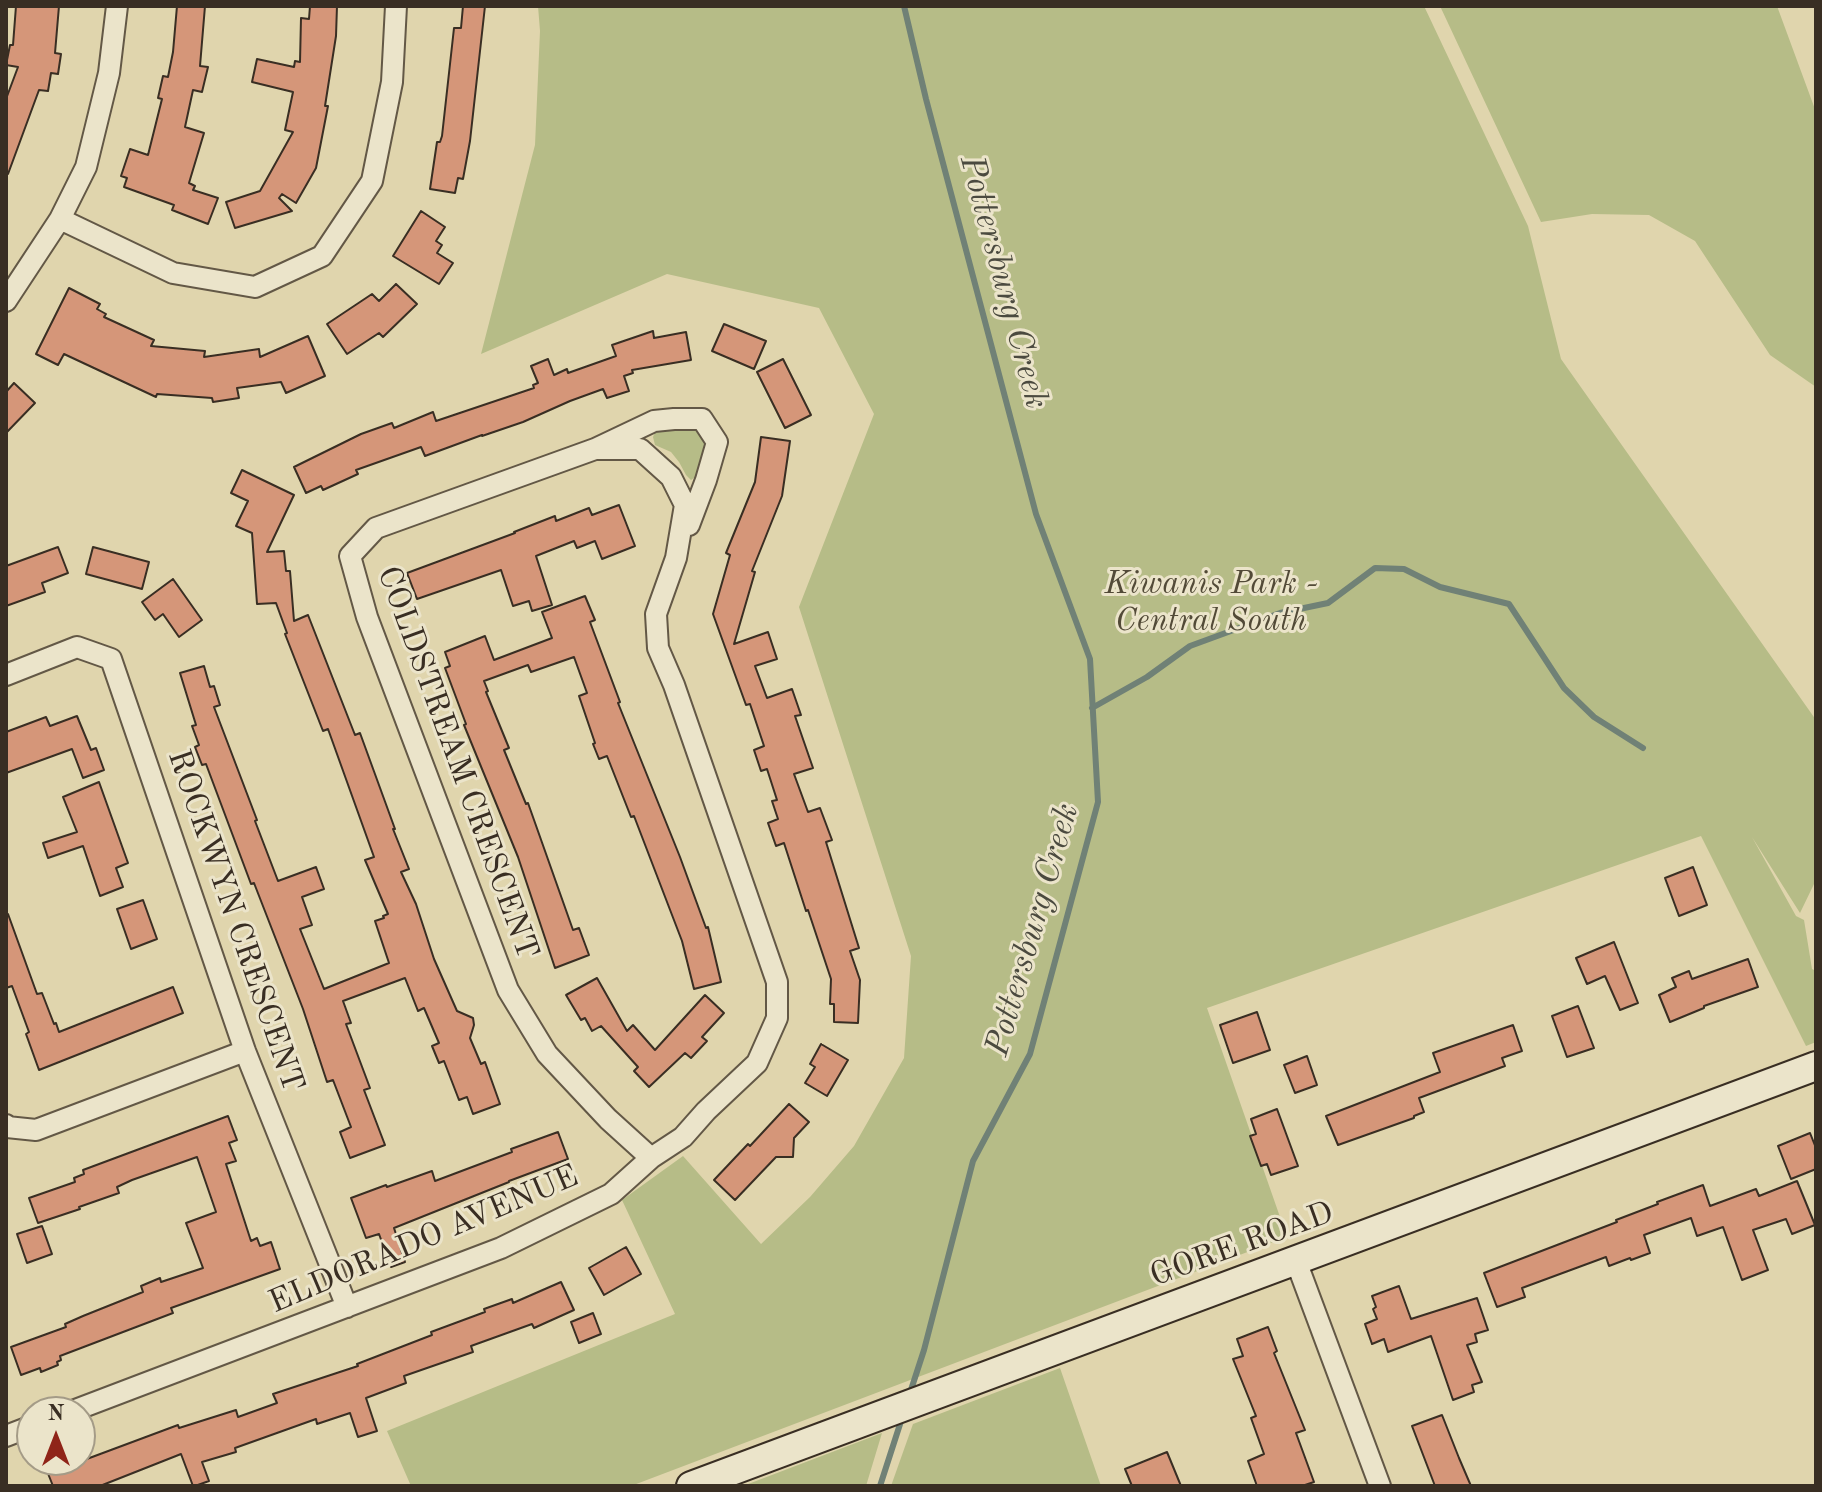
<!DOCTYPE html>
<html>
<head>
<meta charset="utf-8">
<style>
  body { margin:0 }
  #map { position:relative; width:1822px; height:1492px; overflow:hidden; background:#e0d5ad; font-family:"Old Standard TT",serif }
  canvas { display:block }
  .frame { position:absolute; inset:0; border:8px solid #392e23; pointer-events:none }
  .north { position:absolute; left:16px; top:1396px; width:80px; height:80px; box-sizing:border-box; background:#ebe4ca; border:2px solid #a49b87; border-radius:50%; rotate:0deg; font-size:22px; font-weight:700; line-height:32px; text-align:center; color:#392e23 }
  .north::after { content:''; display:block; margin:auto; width:28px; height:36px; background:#8f2418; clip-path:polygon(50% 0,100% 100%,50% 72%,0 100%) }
</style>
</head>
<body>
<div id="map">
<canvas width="1822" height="1492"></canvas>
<div class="frame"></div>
<div class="north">N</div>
</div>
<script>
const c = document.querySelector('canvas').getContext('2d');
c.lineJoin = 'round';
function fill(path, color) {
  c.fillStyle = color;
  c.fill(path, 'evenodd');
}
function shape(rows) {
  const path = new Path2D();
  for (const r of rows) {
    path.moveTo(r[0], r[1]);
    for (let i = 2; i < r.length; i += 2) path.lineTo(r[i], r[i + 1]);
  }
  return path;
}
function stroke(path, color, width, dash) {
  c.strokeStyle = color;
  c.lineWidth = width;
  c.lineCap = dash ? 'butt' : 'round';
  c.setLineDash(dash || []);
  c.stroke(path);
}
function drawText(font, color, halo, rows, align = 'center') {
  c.font = font + ' "Old Standard TT",serif';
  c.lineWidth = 6;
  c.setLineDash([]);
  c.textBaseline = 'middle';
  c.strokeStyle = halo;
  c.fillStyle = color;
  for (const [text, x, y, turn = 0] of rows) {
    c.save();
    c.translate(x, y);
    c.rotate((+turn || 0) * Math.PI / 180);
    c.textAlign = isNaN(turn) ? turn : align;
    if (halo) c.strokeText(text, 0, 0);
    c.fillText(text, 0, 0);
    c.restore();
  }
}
const green = shape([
  [538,6,1424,6,1528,226,1561,359,1816,720,1816,884,1814,884,1800,913,1752,837,1796,916,1804,920,1812,969,1816,971,1816,1042,1806,1046,1701,836,1207,1008,1287,1237,631,1486,411,1486,387,1431,675,1314,622,1200,683,1156,761,1244,810,1197,854,1146,904,1058,911,956,799,607,874,414,819,308,667,274,481,354,535,145,540,31],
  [1440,6,1777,6,1816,112,1816,387,1770,355,1695,241,1649,215,1592,214,1541,222],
  [685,423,700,430,706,444,702,467,698,475,691,480,686,475,679,462,671,452,655,445,653,437,656,430],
  [1060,1368,1101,1486,891,1486,913,1424],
  [882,1433,866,1486,743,1486]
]);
const stream = shape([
  [904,6,926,99,1036,514,1090,659,1098,802,1030,1054,973,1161,924,1350,909,1396],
  [1092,708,1147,677,1190,646,1280,613,1328,603,1375,568,1404,569,1440,587,1509,604,1564,688,1594,717,1643,748],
  [880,1486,902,1418]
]);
const building = shape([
  [16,6,59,6,55,53,61,54,58,74,51,73,48,91,39,90,8,174,6,174,6,99,18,67,6,65,10,45,13,45,16,6],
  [177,6,205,6,200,66,208,67,202,92,193,90,185,127,204,133,189,183,195,186,193,190,218,198,208,224,172,210,174,205,124,187,127,178,121,176,130,149,148,155,162,99,158,98,163,76,168,77,173,52,177,6],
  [310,6,337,6,336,36,325,106,328,106,316,168,296,203,282,194,279,198,292,211,235,228,226,202,260,191,293,132,285,130,293,92,252,82,257,59,294,67,295,61,300,62,301,18,309,19,310,6],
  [463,6,485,6,470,141,463,179,458,178,455,193,430,189,437,142,440,142,442,136,454,28,461,28,463,6],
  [421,211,445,227,436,241,442,245,437,253,453,263,439,284,393,256,421,211],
  [396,284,417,304,383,337,379,333,347,354,327,324,372,294,379,301,396,284],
  [69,288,100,304,97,309,106,314,104,317,154,340,151,346,205,351,204,357,259,349,260,357,308,336,325,376,286,393,281,382,237,388,239,398,213,402,212,398,157,394,156,397,64,354,58,365,36,354,69,288],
  [724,324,766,341,754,369,712,351,724,324],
  [653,331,654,338,686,332,691,360,632,370,633,373,624,376,629,391,607,398,603,389,570,401,523,422,482,436,482,435,425,456,421,447,356,470,358,474,323,490,321,486,306,493,294,467,361,434,392,423,394,428,433,412,436,421,534,388,533,385,538,383,531,366,548,359,554,375,567,369,568,373,616,356,612,345,653,331],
  [783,359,811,415,785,428,757,372,783,359],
  [14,383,35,403,6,433,6,392,14,383],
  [761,437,790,441,782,496,752,571,755,572,734,644,768,632,777,659,755,666,767,698,792,689,801,715,795,716,813,768,794,774,808,812,820,808,832,840,826,842,859,948,850,951,860,980,858,1023,834,1022,834,1004,830,1004,831,979,808,910,806,911,784,843,776,846,768,823,778,819,772,801,777,800,767,769,761,771,754,750,764,746,750,704,746,705,713,614,730,555,726,553,755,482,761,437],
  [242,470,294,495,267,552,284,551,286,571,290,571,294,621,308,615,355,735,360,733,395,829,393,829,409,869,401,872,416,904,434,959,457,1011,473,1018,474,1025,470,1038,481,1064,485,1062,500,1104,473,1114,467,1097,459,1100,444,1061,439,1063,432,1046,439,1043,424,1008,418,1011,405,978,343,1001,351,1023,346,1024,370,1088,364,1090,385,1145,350,1158,340,1132,351,1127,333,1080,327,1082,303,1009,254,883,251,884,206,764,202,765,195,747,199,745,192,726,196,725,180,673,204,666,210,687,214,686,220,705,214,707,257,820,255,821,278,881,316,867,324,889,302,897,312,925,300,929,324,989,389,963,375,921,384,918,383,916,388,914,365,860,374,857,328,729,323,731,285,634,287,633,276,603,257,604,252,533,236,526,248,501,231,493,242,470],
  [619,505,635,546,602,559,595,541,577,548,574,541,536,556,552,605,532,611,529,601,513,606,501,570,417,599,407,573,515,533,514,532,555,516,556,521,589,508,592,515,619,505],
  [58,547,68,573,42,583,45,592,6,606,6,566,58,547],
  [93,547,149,562,142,589,86,574,93,547],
  [173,579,202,620,179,637,163,614,155,620,142,602,173,579],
  [585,596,595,620,590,622,620,702,618,703,680,857,706,928,708,927,721,982,694,989,682,941,634,816,631,817,607,756,599,759,593,744,595,743,579,696,587,693,574,657,531,672,528,665,484,681,488,691,486,692,509,748,504,750,526,804,528,803,573,930,579,928,589,955,555,968,518,857,464,725,466,724,445,668,450,666,445,652,485,636,494,660,552,638,542,612,585,596],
  [77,716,91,750,96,748,104,770,83,778,72,749,6,773,6,732,46,717,50,726,77,716],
  [99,782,128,863,116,868,123,887,100,896,83,846,48,858,43,843,77,832,63,797,99,782],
  [1693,867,1707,905,1679,916,1665,878,1693,867],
  [143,900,157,939,131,949,117,909,143,900],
  [6,914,8,914,37,994,42,993,54,1024,56,1023,59,1032,173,987,183,1013,39,1070,26,1034,29,1032,12,986,6,988,6,914],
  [1614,942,1638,1003,1620,1010,1605,976,1587,984,1576,958,1614,942],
  [1748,959,1758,987,1704,1006,1704,1008,1670,1022,1659,995,1676,987,1672,978,1689,971,1692,979,1748,959],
  [597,978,627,1031,633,1025,655,1050,705,995,724,1013,702,1037,707,1041,691,1058,685,1053,649,1087,634,1071,638,1067,601,1026,592,1031,585,1018,581,1020,566,995,597,978],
  [1578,1006,1594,1048,1567,1057,1552,1016,1578,1006],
  [1257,1012,1270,1050,1233,1063,1220,1025,1257,1012],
  [1513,1025,1522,1051,1502,1058,1505,1066,1419,1098,1424,1112,1414,1116,1414,1118,1338,1145,1326,1116,1440,1072,1433,1053,1513,1025],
  [821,1044,848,1060,827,1096,805,1083,815,1067,810,1064,821,1044],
  [1307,1056,1317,1085,1295,1093,1284,1065,1307,1056],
  [789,1104,809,1122,794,1138,793,1157,776,1157,735,1200,714,1180,748,1144,750,1146,789,1104],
  [1277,1109,1298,1166,1271,1175,1267,1164,1261,1166,1250,1136,1256,1134,1251,1119,1277,1109],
  [228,1116,237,1140,229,1143,236,1161,226,1164,251,1241,257,1238,260,1246,271,1242,280,1269,171,1308,173,1313,60,1356,61,1360,57,1362,58,1365,41,1372,40,1368,21,1375,11,1347,66,1327,65,1324,83,1316,143,1292,141,1286,160,1278,161,1282,203,1268,186,1223,216,1212,197,1157,132,1180,117,1187,119,1193,79,1207,80,1209,38,1223,29,1198,75,1182,74,1178,84,1174,83,1170,228,1116],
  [558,1132,568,1159,509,1181,509,1182,394,1228,405,1262,391,1267,379,1234,366,1238,351,1198,386,1185,387,1187,432,1171,435,1181,512,1152,511,1149,558,1132],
  [1810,1133,1816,1148,1816,1169,1791,1179,1778,1146,1810,1133],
  [1797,1181,1815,1225,1792,1234,1786,1219,1753,1230,1768,1270,1742,1280,1723,1227,1697,1236,1691,1218,1644,1235,1650,1253,1631,1260,1630,1258,1609,1266,1606,1257,1522,1288,1525,1297,1497,1307,1484,1273,1617,1222,1616,1220,1658,1204,1657,1202,1703,1185,1710,1206,1756,1189,1759,1196,1797,1181],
  [42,1226,52,1254,27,1263,17,1234,42,1226],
  [626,1247,641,1274,604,1295,589,1268,626,1247],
  [561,1282,574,1310,534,1328,532,1324,471,1346,473,1352,404,1376,406,1383,366,1398,377,1431,358,1437,350,1413,317,1424,316,1419,235,1448,236,1452,202,1462,209,1481,195,1486,193,1486,181,1454,100,1486,53,1486,47,1471,67,1464,68,1466,178,1425,179,1428,236,1410,238,1417,277,1403,273,1394,358,1366,357,1364,432,1335,431,1332,485,1312,484,1309,512,1299,513,1303,561,1282],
  [1399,1286,1411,1319,1477,1298,1488,1330,1475,1334,1477,1342,1467,1345,1482,1382,1472,1385,1474,1392,1453,1400,1431,1336,1388,1352,1384,1339,1372,1344,1365,1324,1377,1319,1373,1309,1376,1307,1372,1296,1399,1286],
  [593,1313,601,1334,579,1343,571,1322,593,1313],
  [1268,1327,1277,1351,1274,1353,1305,1430,1296,1433,1314,1482,1302,1486,1257,1486,1248,1461,1264,1454,1251,1418,1256,1416,1233,1359,1243,1356,1237,1339,1268,1327],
  [1442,1415,1459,1458,1471,1486,1435,1486,1412,1426,1442,1415],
  [1167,1452,1181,1486,1132,1486,1125,1469,1167,1452]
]);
const minor = shape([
  [60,219,173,273,255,287,322,256,372,181,392,82,396,6],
  [6,301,60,219,86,167,109,73,117,6],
  [6,675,77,647,111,659,245,1051,347,1307],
  [6,1125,7,1127,36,1130,245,1051],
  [651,1158,608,1119,547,1054,508,990,367,617,350,556,376,528,595,449,654,421,674,419,702,419,717,442,706,480,689,525],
  [1296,1261,1380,1486],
  [70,1412,501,1248,611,1194,651,1158,683,1137,706,1111,757,1063,777,1018,777,982,674,685,658,648,656,614,676,558,685,505,671,477,640,449,595,449],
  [6,1436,32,1426]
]);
const secondary = shape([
  [691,1486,1816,1066]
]);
const parkNames = [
  ["Kiwanis Park -",1211,585],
  ["Central South",1211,622]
];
const streetNames = [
  ["COLDSTREAM CRESCENT",457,763,70],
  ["ROCKWYN CRESCENT",235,921,71],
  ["ELDORADO AVENUE",424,1240,-23],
  ["GORE ROAD",1242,1245,-20]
];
const waterNames = [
  ["Pottersburg Creek",1003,282,75],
  ["Pottersburg Creek",1033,930,-74]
];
fill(green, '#b6bc87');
stroke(stream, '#708176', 6);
fill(building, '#d59679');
stroke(building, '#392e23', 2);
stroke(minor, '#635846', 24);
stroke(secondary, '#392e23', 32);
stroke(minor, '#ebe4ca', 20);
stroke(secondary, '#ebe4ca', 28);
drawText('italic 32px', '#524a37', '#ebe4ca', parkNames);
drawText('32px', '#392e23', '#ebe4ca', streetNames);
drawText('italic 34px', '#4b4a3f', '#ebe4ca', waterNames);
</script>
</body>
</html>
